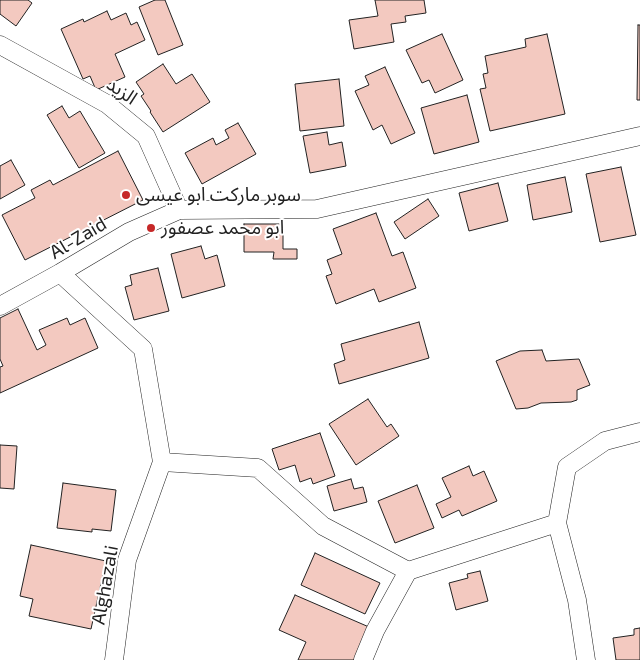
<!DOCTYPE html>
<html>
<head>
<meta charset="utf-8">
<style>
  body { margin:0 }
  canvas { display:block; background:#fff }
</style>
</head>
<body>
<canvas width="640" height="660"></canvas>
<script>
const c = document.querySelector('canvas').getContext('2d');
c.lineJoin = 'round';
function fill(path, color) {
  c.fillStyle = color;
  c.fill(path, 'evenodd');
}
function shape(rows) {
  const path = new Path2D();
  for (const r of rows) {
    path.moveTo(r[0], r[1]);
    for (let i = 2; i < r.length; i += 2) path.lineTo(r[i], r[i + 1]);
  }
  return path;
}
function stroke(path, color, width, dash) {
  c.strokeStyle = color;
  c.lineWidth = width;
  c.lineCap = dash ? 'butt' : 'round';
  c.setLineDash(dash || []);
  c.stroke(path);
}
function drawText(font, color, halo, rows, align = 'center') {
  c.font = font + ' "Exo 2","Noto Sans Arabic",sans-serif';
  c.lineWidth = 4;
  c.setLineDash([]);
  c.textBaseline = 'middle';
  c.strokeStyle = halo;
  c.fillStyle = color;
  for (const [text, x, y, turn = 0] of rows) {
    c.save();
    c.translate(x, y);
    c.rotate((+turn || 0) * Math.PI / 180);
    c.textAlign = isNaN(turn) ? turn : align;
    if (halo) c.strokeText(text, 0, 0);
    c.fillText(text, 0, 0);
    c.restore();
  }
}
const building = shape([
  [0,0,28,0,32,3,16,26,0,14,0,0],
  [155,0,165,0,183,45,158,55,139,7,155,0],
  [375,0,424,0,426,13,405,16,406,22,391,24,394,42,354,49,349,20,378,16,375,0],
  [107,11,111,20,126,13,131,25,137,22,145,40,115,54,125,77,96,90,90,76,83,79,61,29,83,19,84,22,107,11],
  [638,25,640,25,640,100,637,100,638,25],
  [442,34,463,80,435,93,429,80,422,83,406,50,442,34],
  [547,34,565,114,490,131,480,89,486,88,483,74,488,73,485,56,526,47,525,39,547,34],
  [163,64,176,84,192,74,210,102,163,132,150,112,151,111,141,96,144,94,136,82,163,64],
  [385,67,415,133,391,144,382,125,373,130,355,91,369,85,365,76,385,67],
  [339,79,344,126,300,131,295,84,339,79],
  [467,95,479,142,434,154,421,108,467,95],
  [62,106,69,118,80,111,105,153,79,168,47,115,62,106],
  [238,123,256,154,202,184,185,153,213,138,216,145,229,138,225,130,238,123],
  [327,132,329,145,342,142,346,166,310,173,303,136,327,132],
  [118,151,143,200,25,260,2,215,35,198,31,190,50,180,53,185,118,151],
  [11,160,25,185,0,199,0,166,11,160],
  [621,167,636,235,600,242,586,174,621,167],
  [565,177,572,212,533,220,527,185,565,177],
  [498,183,508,221,469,231,459,193,498,183],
  [428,199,439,216,405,239,394,222,428,199],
  [376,213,392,256,403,252,416,288,379,302,374,289,336,304,326,276,332,274,327,260,342,254,333,229,376,213],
  [244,224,283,224,283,249,297,249,297,259,273,259,274,252,244,252,244,224],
  [201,246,205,259,217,255,225,286,182,298,171,254,201,246],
  [158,268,169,311,134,320,125,287,132,285,130,275,158,268],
  [18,309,37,350,46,345,39,330,67,318,70,325,85,318,98,348,0,393,0,367,3,366,0,359,0,318,18,309],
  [419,322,429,358,339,384,334,364,345,360,341,344,419,322],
  [542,350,546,361,579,359,590,385,577,390,577,400,571,402,541,403,528,408,516,409,496,361,520,351,542,350],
  [368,399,387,427,391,424,399,436,356,465,329,424,368,399],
  [320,433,335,476,313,484,311,478,300,482,295,465,279,470,272,449,320,433],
  [0,445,17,446,14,489,0,488,0,445],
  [469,466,473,476,484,471,497,501,462,516,459,510,442,518,436,504,451,497,442,478,469,466],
  [351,479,354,489,363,487,367,502,334,511,327,486,351,479],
  [63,483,116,490,111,531,92,529,92,532,57,528,63,483],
  [417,485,434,528,395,543,378,501,417,485],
  [31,545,106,561,91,629,29,616,33,599,20,596,31,545],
  [315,553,380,583,365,614,301,585,315,553],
  [480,571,488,601,456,610,449,583,468,578,467,574,480,571],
  [295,595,369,627,354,660,298,660,306,642,279,630,295,595],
  [640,628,640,660,616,660,613,638,634,635,634,629,640,628]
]);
const minor = shape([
  [0,45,107,104,146,136,179,210],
  [60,273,143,349,162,462,127,560,114,660],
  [0,306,60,273,129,232,179,210,317,209,640,136],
  [162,462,258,468,323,526,408,571,557,523],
  [363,660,375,631,408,571],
  [586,660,577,600,557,523,567,467,605,441,640,432]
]);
const markers = [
  [126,195,5,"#c62828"],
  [151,228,5,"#c62828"]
];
const streetNames = [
  ["الزيد",122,91,35],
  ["Al-Zaid",78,238,-31],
  ["Alghazali",105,585,-80]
];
const poiNames = [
  ["سوبر ماركت ابو عيسی",136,195],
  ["ابو محمد عصفور",161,228]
];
fill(building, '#f3c9c0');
stroke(building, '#222', 1);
stroke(minor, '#222', 19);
stroke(minor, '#fff', 18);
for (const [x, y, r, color] of markers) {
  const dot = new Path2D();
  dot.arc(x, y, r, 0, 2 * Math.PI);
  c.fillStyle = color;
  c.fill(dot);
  stroke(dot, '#fff', 2);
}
drawText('19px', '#222', '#fff', streetNames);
drawText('19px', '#222', '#fff', poiNames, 'left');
</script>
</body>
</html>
